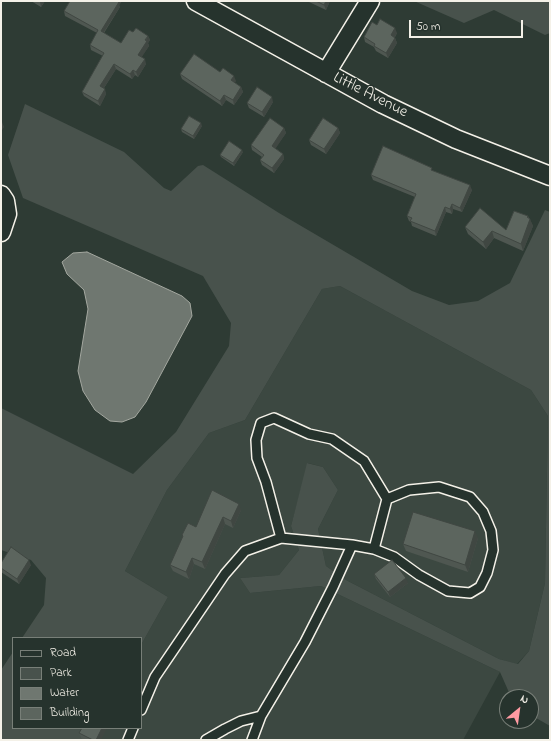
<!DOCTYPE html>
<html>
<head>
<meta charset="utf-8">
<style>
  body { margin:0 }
  #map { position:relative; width:551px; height:741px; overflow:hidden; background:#2e3b34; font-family:"Indie Flower",sans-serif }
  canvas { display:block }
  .frame { position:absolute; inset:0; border:2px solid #f4f1e8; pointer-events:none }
  .legend { position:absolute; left:12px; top:637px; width:130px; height:92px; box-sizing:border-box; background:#26332d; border:1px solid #787f78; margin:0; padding:5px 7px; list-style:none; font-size:12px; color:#f4f1e8 }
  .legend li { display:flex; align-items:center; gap:8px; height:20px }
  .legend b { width:20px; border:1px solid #787f78 }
  .north { position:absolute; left:499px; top:689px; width:40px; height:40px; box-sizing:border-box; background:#26332d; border:1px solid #787f78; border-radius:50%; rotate:29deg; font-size:11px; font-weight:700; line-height:16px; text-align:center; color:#f4f1e8 }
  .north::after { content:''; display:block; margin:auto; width:14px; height:18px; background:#ff9aa2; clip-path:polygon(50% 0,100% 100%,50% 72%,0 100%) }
  .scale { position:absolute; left:409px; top:20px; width:114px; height:18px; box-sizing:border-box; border:2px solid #f4f1e8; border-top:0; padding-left:5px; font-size:12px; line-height:14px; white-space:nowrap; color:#f4f1e8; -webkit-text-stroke:3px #26332d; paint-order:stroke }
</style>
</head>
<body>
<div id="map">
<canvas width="551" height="741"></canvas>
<div class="frame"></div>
<ul class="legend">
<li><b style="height:5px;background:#26332d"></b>Road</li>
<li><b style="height:11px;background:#48524c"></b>Park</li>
<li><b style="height:11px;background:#6f7770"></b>Water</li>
<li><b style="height:11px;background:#5c655e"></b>Building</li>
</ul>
<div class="north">N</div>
<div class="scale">50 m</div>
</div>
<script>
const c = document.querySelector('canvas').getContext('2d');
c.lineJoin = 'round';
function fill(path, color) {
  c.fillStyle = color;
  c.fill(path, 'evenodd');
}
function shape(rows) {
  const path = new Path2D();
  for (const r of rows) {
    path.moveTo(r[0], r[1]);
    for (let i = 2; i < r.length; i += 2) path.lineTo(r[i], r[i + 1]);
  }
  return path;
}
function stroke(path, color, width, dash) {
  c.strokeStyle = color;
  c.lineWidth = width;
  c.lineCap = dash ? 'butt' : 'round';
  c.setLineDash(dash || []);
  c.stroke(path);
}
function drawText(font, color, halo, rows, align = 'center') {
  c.font = font + ' "Indie Flower",sans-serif';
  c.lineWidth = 3;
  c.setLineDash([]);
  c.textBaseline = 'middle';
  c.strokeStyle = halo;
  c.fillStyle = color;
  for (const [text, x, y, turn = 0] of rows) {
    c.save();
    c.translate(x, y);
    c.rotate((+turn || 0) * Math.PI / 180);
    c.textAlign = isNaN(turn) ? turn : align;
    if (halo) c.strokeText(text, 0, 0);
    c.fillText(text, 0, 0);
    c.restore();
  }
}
const built = shape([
  [340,286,531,390,548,416,545,583,529,651,517,664,499,659,346,580,326,566,318,529,338,490,323,467,308,463,291,526,299,550,279,575,240,578,250,593,321,586,500,672,463,740,87,740,94,728,141,728,141,645,168,597,125,571,167,490,209,433,245,420,322,289]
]);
const green = shape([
  [414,1,550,1,550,33,545,35,494,10,464,23],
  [25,104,124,152,164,188,171,191,198,166,203,165,279,213,412,291,449,305,478,301,510,283,545,210,550,212,550,726,531,715,531,697,511,697,500,672,321,586,250,593,240,578,279,575,299,550,291,526,307,463,323,467,338,490,318,529,326,566,346,580,499,659,518,664,529,651,545,583,548,416,531,390,340,286,322,289,245,420,209,433,167,490,125,571,168,597,141,645,141,638,22,638,44,605,46,578,31,560,1,550,1,408,133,474,176,432,229,346,231,323,203,276,23,198,8,155],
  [13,652,13,728,94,728,87,740,1,740,1,670]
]);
const water = shape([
  [87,252,182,296,190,303,192,316,146,402,135,417,122,422,110,421,95,410,83,391,78,371,88,309,84,290,67,274,62,262,73,253,87,252]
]);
const service = shape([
  [374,549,387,499],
  [141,710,155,677,225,574,245,551,281,538,352,545,374,549,394,557,419,575,448,591,470,593,480,587,487,573,493,550,491,531,483,512,470,497,439,487,409,490,387,499,364,461,332,439,309,434,274,418,261,423,256,440,257,458,266,482,281,538],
  [128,740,133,728],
  [206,740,225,729,241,721,261,716],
  [252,740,261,716,305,642,333,587,352,545]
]);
const minor = shape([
  [196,1,383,104,456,139,550,176],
  [326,73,370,1],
  [1,195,5,201,7,214,1,232]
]);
const wall = shape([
  [31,1,45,1,41,7],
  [122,1,119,5,120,7,104,33,121,43,133,32,148,36,150,40,148,43,149,46,141,57,146,64,138,77,135,75,132,79,116,69,104,88,106,94,100,106,84,96,82,92,103,56,91,50,90,45,97,33,65,16,64,11],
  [309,1,330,1,326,10,309,2],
  [377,25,397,33,395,37,395,38,397,43,388,58,376,51,374,47,365,42,364,37],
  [220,72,236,81,234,82,241,87,243,92,234,105,226,100,222,106,182,79,180,74],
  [273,102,264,117,249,108,247,103],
  [202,126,194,139,182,132,181,129],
  [284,128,286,133,275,148,283,154,284,159,274,173,262,165,260,160,262,157,252,150,251,145],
  [338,128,340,133,326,154,311,145,309,140],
  [243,152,234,166,221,157,220,155],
  [434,171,472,190,462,212,453,209,452,214,446,212,436,236,412,226,411,222,409,221,407,216,415,197,373,180,371,175],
  [528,216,533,226,523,251,494,238,486,249,468,234,465,227,506,230],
  [241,510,233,528,225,524,205,569,194,564,189,579,173,571,170,565,183,537,182,535,196,527],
  [478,538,468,572,406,551,403,544],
  [1,563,31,565,19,584,1,572],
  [374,574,408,583,390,597,376,579],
  [79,733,101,740,84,740,81,738]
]);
const shadedWall = shape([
  [40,1,45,1,41,7,40,2],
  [117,1,122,1,119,5,120,7,102,35,101,31],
  [326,1,330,1,326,10,324,5],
  [395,28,397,33,393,40,391,35],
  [148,36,150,40,148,43,149,46,140,60,138,55],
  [395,38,397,43,388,58,386,53],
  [145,59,146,64,138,77,136,72],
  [114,64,116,69,102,91,100,86],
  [133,70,135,75,132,79,130,74],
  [234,76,236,81,233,85,231,80],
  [241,87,243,92,234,105,233,100],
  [105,89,106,94,100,106,98,101],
  [224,95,226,100,222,106,220,101],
  [272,97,273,102,264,117,262,112],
  [2,122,4,127,1,132,1,124],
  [201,123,202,126,194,139,193,136],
  [284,128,286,133,274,151,272,146],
  [338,128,340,133,326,154,324,149],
  [242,150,243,152,234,166,233,163],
  [283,154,284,159,274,173,272,168],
  [470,185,472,190,462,212,460,208],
  [452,204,453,209,452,214,450,209],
  [445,207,446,212,436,236,435,231],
  [528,216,529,220,530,219,533,226,523,251,521,244],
  [492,231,494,238,486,249,483,242],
  [239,504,241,510,233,528,231,521],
  [223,517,225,524,205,569,202,562],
  [475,531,478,538,468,572,465,565],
  [192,558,194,564,189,579,186,572],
  [29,560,31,565,19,584,17,579],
  [406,578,408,583,390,597,388,592],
  [102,728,107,728,101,740,96,740]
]);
const building = shape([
  [70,1,117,1,119,2,101,31,121,43,129,30,133,32,136,28,148,36,145,40,147,41,138,55,145,59,136,72,133,70,130,74,114,64,100,86,105,89,98,101,82,92,104,53,90,45,98,30,64,11,70,1],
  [316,1,326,1,324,5,316,1],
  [380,19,395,28,391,35,395,38,386,53,374,46,375,44,364,37,372,22,377,25,380,19],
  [194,54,220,72,223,68,234,76,231,80,241,87,233,100,224,95,220,101,180,74,194,54],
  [257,87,272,97,262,112,247,103,257,87],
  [189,116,201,123,193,136,181,129,189,116],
  [270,118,284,128,272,146,283,154,272,168,260,160,264,155,251,145,270,118],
  [323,118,338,128,324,149,309,140,323,118],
  [229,141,242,150,233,163,220,155,229,141],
  [383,146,432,168,431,170,470,185,460,208,452,204,450,209,445,207,435,231,410,221,412,218,407,216,416,194,371,175,383,146],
  [480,208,506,230,514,211,528,216,527,217,530,219,521,244,492,231,483,242,465,227,480,208],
  [212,490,239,504,231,521,223,517,202,562,192,558,186,572,170,565,183,536,182,535,188,523,196,527,212,490],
  [413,512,475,531,465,565,403,544,413,512],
  [11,547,29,560,17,579,1,568,1,563,11,547],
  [392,560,406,578,388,592,374,574,392,560],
  [82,728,102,728,96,740,93,740,79,733,82,728]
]);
const streetNames = [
  ["Little Avenue",370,96,27]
];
fill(built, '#3c4841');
fill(green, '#48524c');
fill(water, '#6f7770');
stroke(water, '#a4a8a0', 1);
stroke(service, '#f4f1e8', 12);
stroke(minor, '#f4f1e8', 21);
stroke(service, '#26332d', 9);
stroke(minor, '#26332d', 18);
fill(wall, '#4f5751');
fill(shadedWall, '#404742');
fill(building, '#5c655e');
stroke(building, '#404742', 1);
drawText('16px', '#f4f1e8', '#26332d', streetNames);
</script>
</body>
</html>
